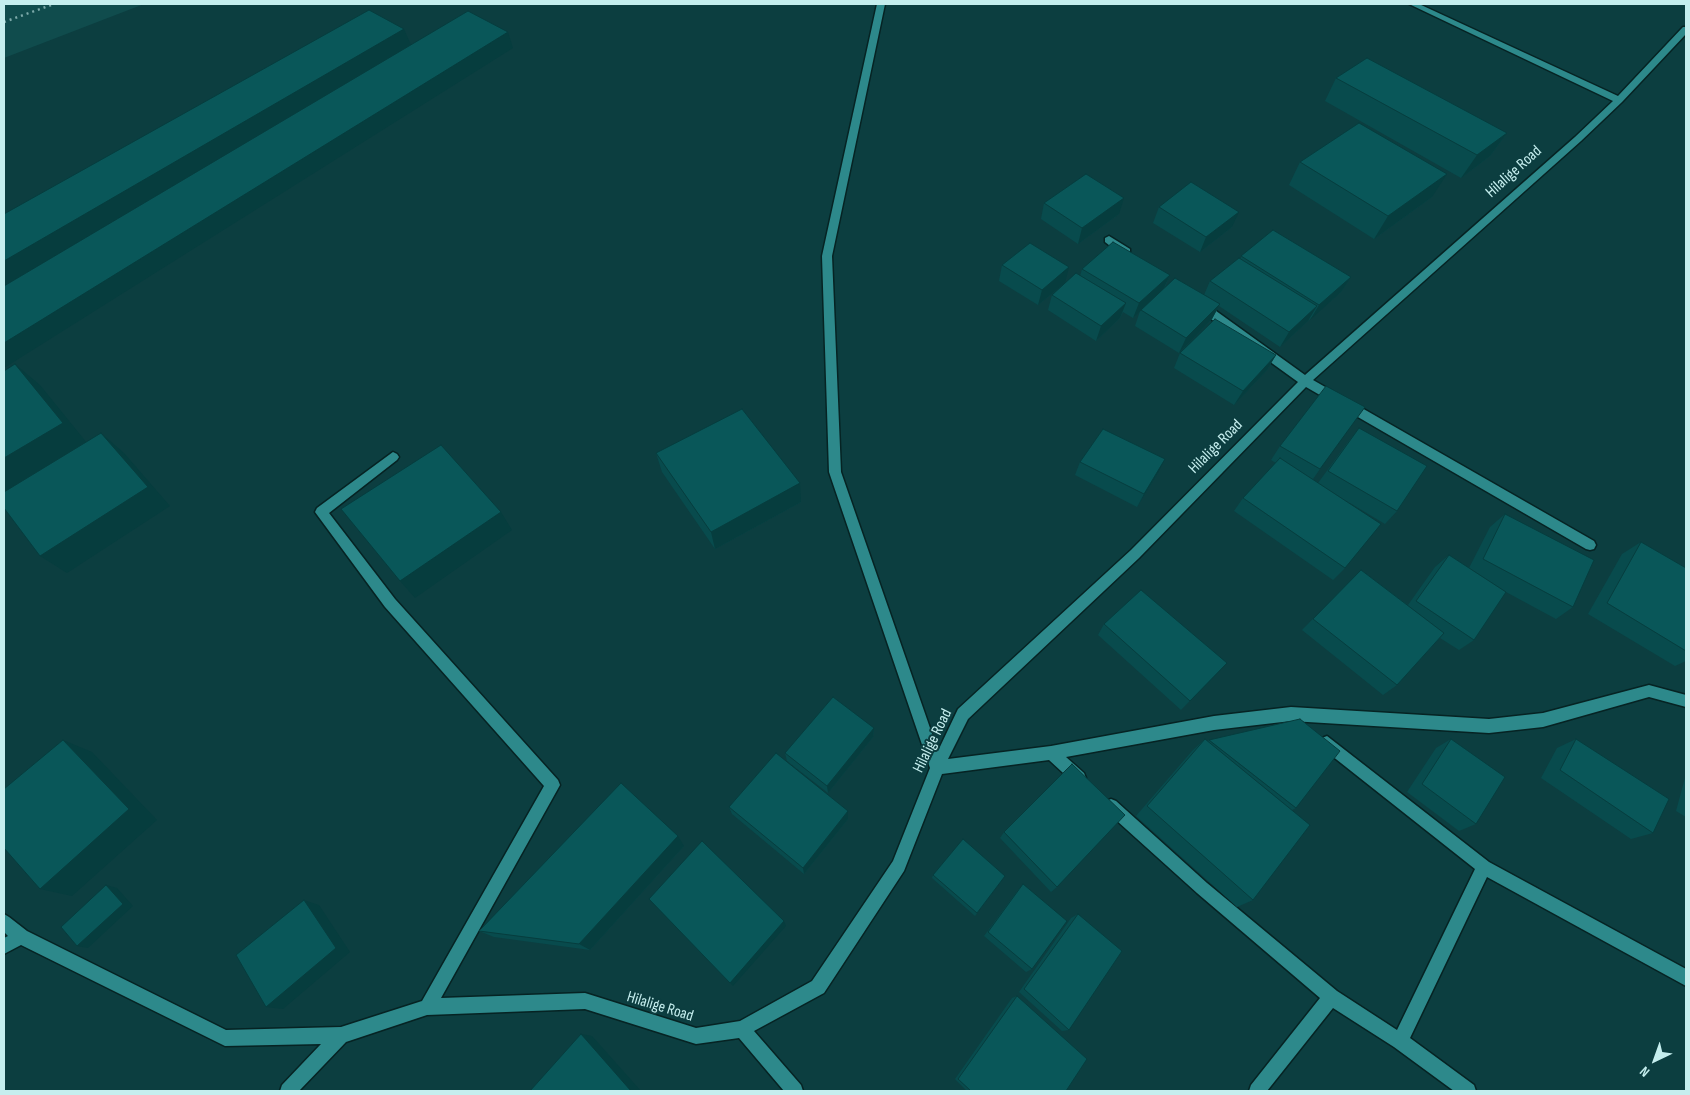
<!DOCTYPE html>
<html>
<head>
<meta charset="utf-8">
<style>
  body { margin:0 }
  #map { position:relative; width:1690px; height:1095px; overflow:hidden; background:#0c3e40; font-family:"Sofia Sans Condensed",sans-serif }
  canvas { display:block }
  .frame { position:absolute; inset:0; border:5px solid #c5eeee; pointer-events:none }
  .north { position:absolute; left:1630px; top:1035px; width:50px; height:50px; -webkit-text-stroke:4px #0c3e40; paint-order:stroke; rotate:222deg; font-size:14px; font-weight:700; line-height:20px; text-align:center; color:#c5eeee }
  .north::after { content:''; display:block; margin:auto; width:18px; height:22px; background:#c5eeee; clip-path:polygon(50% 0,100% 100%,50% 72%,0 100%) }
</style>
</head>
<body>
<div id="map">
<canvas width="1690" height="1095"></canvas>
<div class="frame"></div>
<div class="north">N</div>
</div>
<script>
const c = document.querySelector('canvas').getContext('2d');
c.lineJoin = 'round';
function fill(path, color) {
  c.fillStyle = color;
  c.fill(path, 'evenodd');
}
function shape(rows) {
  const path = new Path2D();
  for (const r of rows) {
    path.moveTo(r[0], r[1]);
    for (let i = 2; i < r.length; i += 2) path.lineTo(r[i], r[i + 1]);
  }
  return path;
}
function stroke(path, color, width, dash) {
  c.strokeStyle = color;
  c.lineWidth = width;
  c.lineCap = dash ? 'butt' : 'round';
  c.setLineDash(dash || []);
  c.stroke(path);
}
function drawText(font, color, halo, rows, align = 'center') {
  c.font = font + ' "Sofia Sans Condensed",sans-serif';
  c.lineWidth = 4;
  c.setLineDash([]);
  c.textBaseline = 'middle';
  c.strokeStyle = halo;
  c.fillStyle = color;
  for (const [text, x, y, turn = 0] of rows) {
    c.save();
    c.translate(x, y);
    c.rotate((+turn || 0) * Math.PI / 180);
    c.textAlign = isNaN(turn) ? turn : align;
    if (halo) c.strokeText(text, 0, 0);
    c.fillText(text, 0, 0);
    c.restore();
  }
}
const built = shape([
  [4,4,144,4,4,58]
]);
const minor = shape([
  [877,4,885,4,832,256,841,472,938,751,958,709,1131,550,1298,382,1197,309,1196,306,1197,303,1205,303,1305,375,1575,137,1613,101,1409,4,1419,4,1618,96,1683,27,1686,27,1686,34,1622,102,1581,141,1313,380,1594,541,1596,545,1594,549,1590,550,1586,549,1306,387,1139,558,968,719,948,759,1051,746,1214,716,1291,707,1489,719,1543,713,1649,685,1686,695,1686,707,1649,697,1543,727,1489,733,1291,721,1214,730,1066,757,1084,773,1086,778,1084,783,1079,785,1074,783,1049,760,942,774,904,871,824,993,754,1031,801,1085,803,1091,784,1091,739,1038,696,1044,585,1009,427,1015,346,1042,299,1091,280,1091,282,1085,321,1044,225,1046,21,945,4,954,4,938,8,936,4,932,4,914,9,917,27,931,226,1030,341,1027,422,1001,544,786,385,607,315,512,317,508,393,452,397,454,399,457,397,460,329,513,395,599,558,780,560,785,441,998,585,993,696,1028,740,1021,812,981,893,861,930,768,829,472,822,256,877,4],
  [1109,236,1130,249,1130,255,1122,255,1105,242,1105,238,1109,236],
  [1327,736,1489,862,1686,969,1686,986,1487,877,1410,1038,1474,1085,1476,1091,1454,1091,1394,1047,1333,1008,1267,1091,1249,1091,1251,1085,1320,998,1197,893,1106,811,1104,806,1106,801,1111,799,1116,801,1207,883,1337,991,1397,1030,1475,869,1322,748,1320,743,1322,738,1327,736]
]);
const rail = shape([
  [4,22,54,4]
]);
const wall = shape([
  [1336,78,1507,133,1490,156,1461,178,1325,101],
  [1300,162,1432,197,1374,239,1289,185],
  [1044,203,1119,214,1078,244,1041,219],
  [1159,207,1232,227,1200,252,1153,223],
  [1241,256,1351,277,1341,292,1309,320,1280,347,1219,306,1212,319,1179,353,1135,326,1140,311,1133,318,1123,312,1120,318,1096,341,1048,310,1052,295,1080,276,1082,269,1170,275,1164,289,1204,295,1210,281,1241,258],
  [1002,265,1065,283,1038,305,999,281],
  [1180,353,1276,355,1267,370,1234,405,1174,368],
  [1359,428,1397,511,1385,524,1350,503,1345,568,1333,580,1234,511,1243,498,1276,463,1271,460,1280,446,1320,469,1313,479,1318,483,1348,442],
  [656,453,801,502,715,549,662,472],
  [1080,462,1158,473,1137,507,1075,475],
  [1505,514,1573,607,1556,619,1506,592,1474,640,1459,650,1440,638,1397,685,1383,695,1302,630,1361,570,1408,605,1435,567,1449,555,1469,568,1490,527],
  [1641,542,1686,568,1686,661,1675,666,1588,614,1622,554],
  [1104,624,1227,663,1181,710,1098,635],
  [874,728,873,737,828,793,787,761,785,753],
  [1205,739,1208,741,1209,740,1296,808,1292,810,1253,900,1237,907,1136,816,1192,751],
  [1451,739,1476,824,1459,831,1407,792,1436,748],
  [1576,739,1653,833,1631,839,1541,778,1557,748],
  [1686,774,1686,817,1676,811],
  [729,807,848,819,804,874,732,814],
  [1004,832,1057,887,1051,892,1000,838],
  [684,846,590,950,494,937,479,931],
  [933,875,1005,876,975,916,932,878],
  [1023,884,1032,969,1026,972,984,936,1018,890],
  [1078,914,1069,1030,1062,1031,1019,992,1071,918],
  [1017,996,1066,1091,967,1091,955,1079,1012,998]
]);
const shadedWall = shape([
  [404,29,411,45,4,286,4,261],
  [508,32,513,48,4,368,4,343],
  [1507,133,1490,156,1461,178,1477,155],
  [1447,174,1432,197,1374,239,1388,216],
  [1124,198,1119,214,1078,244,1082,228],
  [1239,212,1232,227,1200,252,1206,237],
  [1069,267,1065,283,1038,305,1042,290],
  [1170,275,1163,290,1133,318,1139,303],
  [1351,277,1341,292,1310,320,1319,305],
  [1126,303,1120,318,1096,341,1101,326],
  [1220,304,1212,319,1179,353,1186,338],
  [1317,306,1308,321,1280,347,1289,332],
  [1276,355,1267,370,1234,405,1243,391],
  [15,364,40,385,87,443,4,494,4,458],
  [101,433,124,453,170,506,67,573,40,556],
  [1165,459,1158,473,1137,507,1144,494],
  [800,483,801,502,715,549,711,532],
  [501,512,512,530,415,598,400,581],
  [874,728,873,737,828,793,827,786],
  [63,740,92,752,157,820,72,896,40,889],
  [848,811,848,819,804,874,803,868],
  [678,836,684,846,590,950,579,944],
  [106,885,117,888,133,906,88,948,77,946],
  [304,900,319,905,350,952,283,1009,266,1007],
  [784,921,786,926,733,986,730,983],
  [581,1034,592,1036,641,1091,631,1091]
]);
const building = shape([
  [369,10,404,29,4,261,4,214,369,10],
  [468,11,508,32,4,343,4,286,468,11],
  [1367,58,1507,133,1477,155,1336,78,1367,58],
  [1359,123,1447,174,1388,216,1300,162,1359,123],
  [1086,174,1124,198,1082,228,1044,203,1086,174],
  [1191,182,1239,212,1206,237,1159,207,1191,182],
  [1273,230,1351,277,1319,305,1241,256,1273,230],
  [1113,242,1170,275,1139,303,1082,269,1113,242],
  [1030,243,1069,267,1042,290,1002,265,1030,243],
  [1239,258,1317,306,1289,332,1210,281,1239,258],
  [1076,273,1126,303,1101,326,1052,295,1076,273],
  [1175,278,1220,304,1186,338,1141,310,1175,278],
  [1215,319,1276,355,1243,391,1180,353,1215,319],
  [15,364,63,423,4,458,4,371,15,364],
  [1326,386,1365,407,1320,469,1280,446,1326,386],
  [742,409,800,483,711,532,656,453,742,409],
  [1359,428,1427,466,1397,511,1328,471,1359,428],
  [1103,429,1165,459,1144,494,1080,462,1103,429],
  [101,433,148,487,40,556,4,508,4,492,101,433],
  [441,445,501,512,400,581,341,509,441,445],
  [1280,458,1381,524,1345,568,1243,498,1280,458],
  [1505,514,1594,560,1573,607,1483,559,1505,514],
  [1641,542,1686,568,1686,651,1607,603,1641,542],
  [1449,555,1506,592,1474,640,1416,601,1449,555],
  [1361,570,1444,633,1397,685,1313,619,1361,570],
  [1141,590,1227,663,1190,701,1104,624,1141,590],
  [833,697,874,728,827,786,785,753,833,697],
  [1300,719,1340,751,1296,808,1209,740,1300,719],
  [1205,739,1310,825,1253,900,1147,806,1205,739],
  [1451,739,1505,777,1476,824,1422,784,1451,739],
  [1576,739,1669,799,1653,833,1560,770,1576,739],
  [63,740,129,809,40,889,4,848,4,789,63,740],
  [776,753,848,811,803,868,729,807,776,753],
  [1072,764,1125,815,1057,887,1004,832,1072,764],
  [621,783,678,836,579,944,479,931,621,783],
  [963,839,1005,876,977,913,933,875,963,839],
  [702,841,784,921,730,983,649,899,702,841],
  [1023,884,1067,921,1032,969,988,932,1023,884],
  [106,885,123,904,77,946,61,927,106,885],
  [304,900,336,948,266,1007,236,955,304,900],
  [1078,914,1122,951,1069,1030,1024,989,1078,914],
  [1017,996,1087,1059,1066,1091,971,1091,958,1079,1017,996],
  [581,1034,631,1091,530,1091,581,1034]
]);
const streetNames = [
  ["Hilalige Road",1514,172,-42],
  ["Hilalige Road",1216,447,-45],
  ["Hilalige Road",933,741,-64],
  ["Hilalige Road",660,1007,17]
];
fill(built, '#104c4d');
stroke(minor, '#062323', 3);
fill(minor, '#2d898b');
stroke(rail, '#7ca9a9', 2.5, [2, 4]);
fill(wall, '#084b4d');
fill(shadedWall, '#063d3e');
fill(building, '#095759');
stroke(building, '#063d3e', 1);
drawText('16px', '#c5eeee', '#0c3e40', streetNames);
</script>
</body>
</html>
